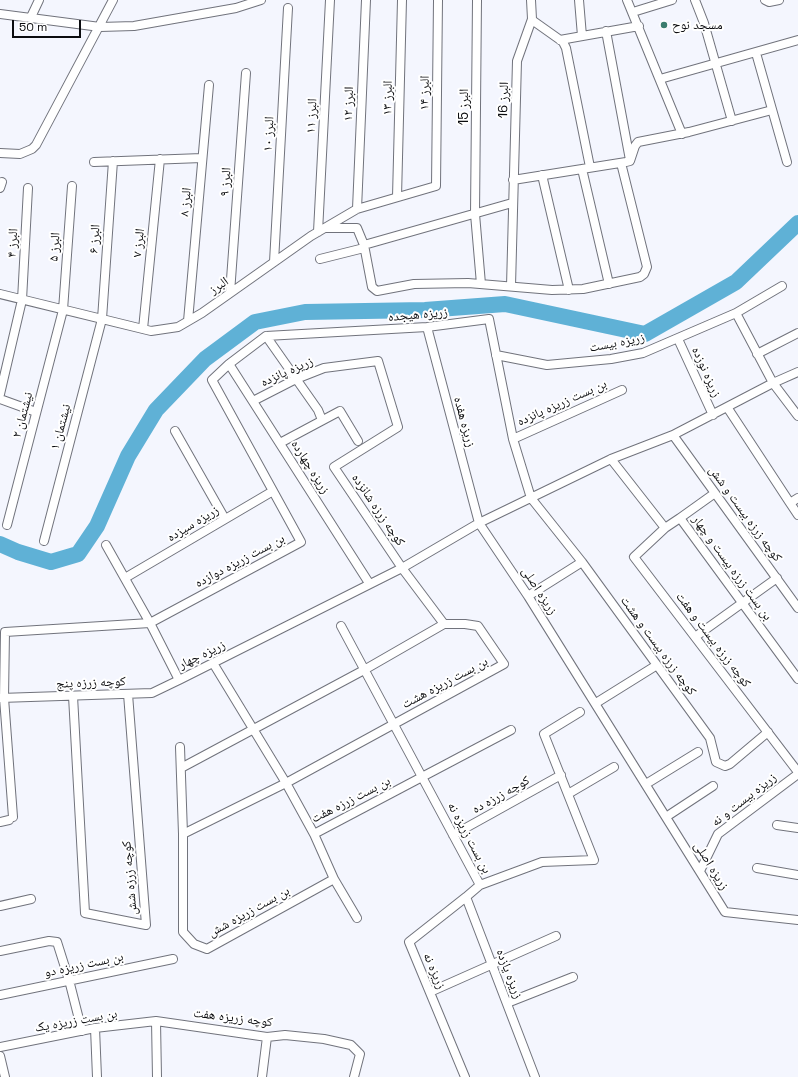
<!DOCTYPE html>
<html>
<head>
<meta charset="utf-8">
<style>
  body { margin:0 }
  #map { position:relative; width:798px; height:1077px; overflow:hidden; background:#f4f6fe; font-family:"Space Grotesk",sans-serif }
  canvas { display:block }
  .scale { position:absolute; left:12px; top:20px; width:69px; height:18px; box-sizing:border-box; border:2px solid #0b0c0f; border-top:0; padding-left:5px; font-size:12px; line-height:14px; white-space:nowrap; color:#0b0c0f; -webkit-text-stroke:3px #fff; paint-order:stroke }
</style>
</head>
<body>
<div id="map">
<canvas width="798" height="1077"></canvas>
<div class="scale">50 m</div>
</div>
<script>
const c = document.querySelector('canvas').getContext('2d');
c.lineJoin = 'round';
function shape(rows) {
  const path = new Path2D();
  for (const r of rows) {
    path.moveTo(r[0], r[1]);
    for (let i = 2; i < r.length; i += 2) path.lineTo(r[i], r[i + 1]);
  }
  return path;
}
function stroke(path, color, width, dash) {
  c.strokeStyle = color;
  c.lineWidth = width;
  c.lineCap = dash ? 'butt' : 'round';
  c.setLineDash(dash || []);
  c.stroke(path);
}
function drawText(font, color, halo, rows, align = 'center') {
  c.font = font + ' "Space Grotesk","Noto Naskh Arabic",sans-serif';
  c.lineWidth = 4;
  c.setLineDash([]);
  c.textBaseline = 'middle';
  c.strokeStyle = halo;
  c.fillStyle = color;
  for (const [text, x, y, turn = 0] of rows) {
    c.save();
    c.translate(x, y);
    c.rotate((+turn || 0) * Math.PI / 180);
    c.textAlign = isNaN(turn) ? turn : align;
    if (halo) c.strokeText(text, 0, 0);
    c.fillText(text, 0, 0);
    c.restore();
  }
}
const river = shape([
  [0,544,18,552,51,562,78,554,97,526,128,456,156,410,205,359,255,322,305,312,425,310,505,304,645,334,736,282,798,223]
]);
const street = shape([
  [477,0,475,214,481,284],
  [579,0,582,36],
  [627,0,682,134],
  [695,0,704,23,732,121],
  [765,0,769,2,779,0],
  [633,12,672,0],
  [0,14,100,27,134,26,236,8,261,0],
  [31,17,39,0],
  [532,20,563,42,566,48,590,167],
  [606,31,630,160],
  [560,40,639,26],
  [756,53,787,162],
  [660,79,798,40],
  [0,153,20,154,32,149,36,145,113,0],
  [94,162,202,158],
  [582,169,609,284],
  [542,175,569,290],
  [513,180,626,162,630,161,635,146,638,142,689,132,772,110],
  [0,188,2,182],
  [397,197,402,0],
  [357,209,366,0],
  [326,228,357,228,364,245,372,287,377,291,414,284,468,283,552,290,583,289,640,277,644,274,647,267,621,163],
  [318,232,330,0],
  [364,245,512,203],
  [320,259,364,248],
  [274,262,288,8],
  [511,286,517,61,532,19,531,0],
  [782,286,736,313,773,383,798,416],
  [230,293,246,73],
  [0,294,151,331,178,327,202,313,311,236,357,209,436,186,438,0],
  [188,321,209,85],
  [143,329,160,159],
  [678,339,713,415],
  [757,354,798,333],
  [496,355,547,365,611,359,643,353,736,313],
  [229,364,369,583],
  [798,372,773,383,673,435,611,459,479,523,528,596,725,912,798,920],
  [0,394,22,300,28,188],
  [0,399,36,412],
  [253,401,296,379,324,368,378,361,398,427,334,467,402,568,444,624],
  [727,407,790,503,798,498],
  [322,420,318,410,266,336,427,327,489,319,513,439,531,498,582,562,710,738,716,762,725,766,730,764,768,732],
  [175,431,225,519],
  [673,435,798,608],
  [513,439,622,390],
  [280,443,340,411,358,441],
  [611,459,665,528,680,518,798,679],
  [790,503,798,515],
  [680,518,715,493],
  [7,525,63,310,72,186],
  [665,528,634,557,798,772],
  [44,541,102,319,113,161],
  [106,545,150,623,301,542,212,380,229,364,266,336],
  [125,578,273,491],
  [528,596,582,562],
  [341,626,480,885,542,862,594,860,544,734,580,712],
  [695,637,777,578],
  [213,663,286,783,314,834,511,730],
  [73,696,85,913,146,925,128,694],
  [0,698,152,693,179,680],
  [596,703,657,665],
  [180,747,183,834,286,783,504,664,478,626,465,624,444,624,364,670,181,768],
  [646,784,698,752],
  [568,794,614,767],
  [13,817,4,698,5,632,150,623,179,680,402,568,479,523,427,327],
  [666,817,713,786],
  [0,822,9,820],
  [777,825,798,828],
  [183,834,183,932,194,944,207,949,334,879,357,918],
  [314,834,334,879],
  [453,835,561,775],
  [757,868,798,875],
  [700,871,718,834,798,774],
  [480,885,466,897,535,1077],
  [0,906,31,899],
  [0,951,49,941,57,942,69,980,82,1031],
  [430,992,556,936],
  [0,995,173,959],
  [507,1003,573,977],
  [95,1028,97,1077],
  [0,1047,95,1028,156,1021],
  [0,1056,5,1077],
  [157,1077,156,1021,267,1037,285,1035,324,1039,351,1045,360,1054,354,1077],
  [262,1077,267,1037],
  [465,1077,409,942,466,897]
]);
const markers = [
  [664,25,4,"#3b7d6d"]
];
const poiNames = [
  ["مسجد نوح",672,25]
];
const streetNames = [
  ["البرز ۱۴",425,93,-89],
  ["البرز ۱۳",388,98,-89],
  ["البرز 16",504,100,-88],
  ["البرز ۱۲",349,104,-88],
  ["البرز 15",464,107,-90],
  ["البرز ۱۱",312,116,-87],
  ["البرز ۱۰",269,134,-87],
  ["البرز ۹",226,182,-86],
  ["البرز ۸",186,202,-85],
  ["البرز ۶",95,239,-86],
  ["البرز ۴",13,243,-87],
  ["البرز ۷",139,243,-84],
  ["البرز ۵",55,247,-86],
  ["البرز",219,286,-35],
  ["زریزه هیجده",418,315,-5],
  ["زریزه بیست",617,343,-11],
  ["زریزه پانزده",287,372,-24],
  ["زریزه نوزده",706,372,66],
  ["بن بست زریزه پانزده",562,403,-24],
  ["نيشتمان ۲",23,415,-75],
  ["زریزه هفده",464,422,75],
  ["نيشتمان ۱",61,427,-75],
  ["زریزه چهارده",310,467,58],
  ["کوچه زرزه شانزده",378,510,56],
  ["کوچه زرزه بیست و شش",745,514,54],
  ["زریزه سیزده",193,524,-31],
  ["بن بست زریزه دوازده",240,561,-28],
  ["بن بست زرزه بیست و چهار",732,568,54],
  ["زریزه اصلی",539,591,57],
  ["کوچه زرزه بیست و هفت",713,640,53],
  ["کوچه زرزه بیست و هشت",658,646,54],
  ["زریزه چهار",202,655,-26],
  ["کوچه زرزه پنج",91,683,-2],
  ["بن بست زریزه هشت",445,683,-28],
  ["کوچه زرزه ده",501,795,-29],
  ["بن بست زرزه هفت",351,800,-27],
  ["زریزه بیست و نه",744,800,-38],
  ["بن بست زریزه نه",469,838,62],
  ["زریزه اصلی",711,866,58],
  ["کوچه زرزه شش",130,878,-95],
  ["بن بست زریزه شش",249,912,-29],
  ["بن بست زریزه دو",84,965,-12],
  ["زریزه نه",434,971,67],
  ["زریزه یازده",509,974,69],
  ["کوچه زریزه هفت",233,1018,7],
  ["بن بست زریزه یک",76,1021,-10]
];
stroke(river, '#5fb1d6', 16);
stroke(street, '#71737c', 10);
stroke(street, '#fff', 8);
for (const [x, y, r, color] of markers) {
  const dot = new Path2D();
  dot.arc(x, y, r, 0, 2 * Math.PI);
  c.fillStyle = color;
  c.fill(dot);
  stroke(dot, '#fff', 1.5);
}
drawText('13px', '#0b0c0f', '#fff', poiNames, 'left');
drawText('13px', '#0b0c0f', '#fff', streetNames);
</script>
</body>
</html>
